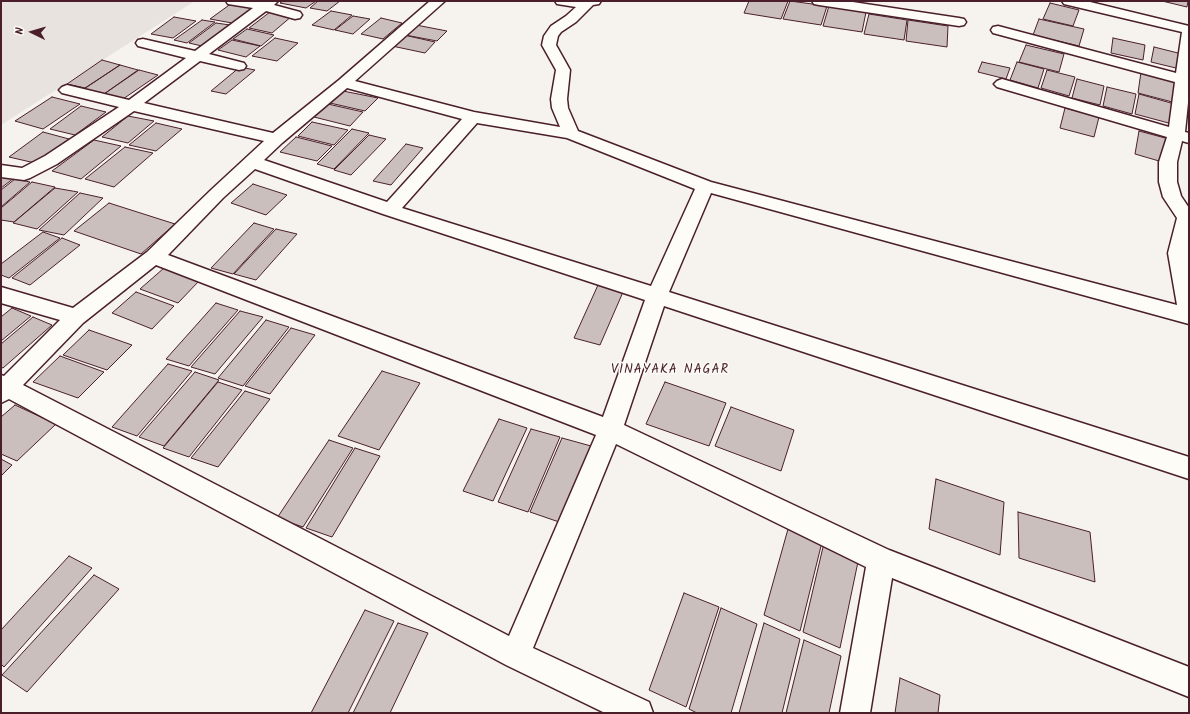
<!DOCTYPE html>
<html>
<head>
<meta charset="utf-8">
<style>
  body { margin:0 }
  #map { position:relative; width:1190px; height:714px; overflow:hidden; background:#f6f3ef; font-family:Kalam,sans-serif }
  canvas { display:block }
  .frame { position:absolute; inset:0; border:2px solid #4a1f2b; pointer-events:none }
  .north { position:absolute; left:12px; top:12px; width:40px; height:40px; -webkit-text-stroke:3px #fdfcf7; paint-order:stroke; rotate:275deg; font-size:11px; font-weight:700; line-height:16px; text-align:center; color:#4a1f2b }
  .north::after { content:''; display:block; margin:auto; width:14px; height:18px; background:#4a1f2b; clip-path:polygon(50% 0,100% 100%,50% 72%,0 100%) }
</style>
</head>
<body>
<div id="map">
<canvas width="1190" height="714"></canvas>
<div class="frame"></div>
<div class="north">N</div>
</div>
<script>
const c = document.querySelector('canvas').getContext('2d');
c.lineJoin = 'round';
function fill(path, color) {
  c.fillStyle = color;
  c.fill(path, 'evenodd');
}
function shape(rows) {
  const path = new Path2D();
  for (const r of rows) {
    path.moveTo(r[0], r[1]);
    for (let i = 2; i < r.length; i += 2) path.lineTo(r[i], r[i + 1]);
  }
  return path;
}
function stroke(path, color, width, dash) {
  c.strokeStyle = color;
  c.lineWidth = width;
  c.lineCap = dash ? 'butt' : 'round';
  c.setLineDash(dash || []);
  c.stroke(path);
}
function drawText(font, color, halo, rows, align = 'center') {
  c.font = font + ' Kalam,sans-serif';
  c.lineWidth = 3;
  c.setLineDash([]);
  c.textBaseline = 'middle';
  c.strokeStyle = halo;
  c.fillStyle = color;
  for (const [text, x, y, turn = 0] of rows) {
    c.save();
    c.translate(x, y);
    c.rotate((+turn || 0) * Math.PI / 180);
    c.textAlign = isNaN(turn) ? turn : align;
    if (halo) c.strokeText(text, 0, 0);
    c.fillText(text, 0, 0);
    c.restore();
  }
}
const built = shape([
  [1,1,195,1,1,125]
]);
const building = shape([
  [283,1,316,1,306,8,280,3,283,1],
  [318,1,340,1,327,11,310,8,318,1],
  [749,1,788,1,781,19,744,13,749,1],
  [790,1,827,6,821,25,783,19,790,1],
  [1162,1,1188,1,1187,7,1162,1],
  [232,3,254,7,232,23,210,19,232,3],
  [1050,3,1079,10,1073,26,1043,19,1050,3],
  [829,6,866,12,862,32,823,26,829,6],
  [331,11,352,15,334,30,312,25,331,11],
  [270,12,292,16,272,33,249,28,270,12],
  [869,14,907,20,904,40,864,34,869,14],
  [353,16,370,19,353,34,335,30,353,16],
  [174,17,196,21,173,38,151,34,174,17],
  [381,18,402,23,383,39,361,34,381,18],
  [1039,19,1084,29,1079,46,1033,35,1039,19],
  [202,20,215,22,187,43,174,40,202,20],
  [908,20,948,26,947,47,906,41,908,20],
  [216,23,230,25,202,46,189,43,216,23],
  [416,25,447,31,437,41,405,35,416,25],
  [247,29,274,35,261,46,233,39,247,29],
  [404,35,435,42,425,53,392,46,404,35],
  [275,38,298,43,277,61,252,56,275,38],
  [1113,38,1145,45,1143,60,1111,53,1113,38],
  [232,40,260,46,246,57,218,50,232,40],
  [1026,45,1064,54,1059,72,1019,62,1026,45],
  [1154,47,1182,54,1180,69,1151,62,1154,47],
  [102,60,120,65,85,88,67,84,102,60],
  [982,62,1010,68,1006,79,978,72,982,62],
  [1017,62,1044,69,1038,88,1010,80,1017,62],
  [120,65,138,70,104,94,84,89,120,65],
  [240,67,255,70,226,94,211,91,240,67],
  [139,70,158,75,123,99,104,94,139,70],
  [1047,70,1075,77,1069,96,1041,88,1047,70],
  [1141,72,1183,82,1180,104,1138,93,1141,72],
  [1077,79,1104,86,1100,105,1072,98,1077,79],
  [1107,87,1136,94,1132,114,1103,106,1107,87],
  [343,91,378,98,365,111,330,103,343,91],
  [1139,94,1178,105,1176,125,1135,114,1139,94],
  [52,97,80,104,43,129,15,121,52,97],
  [328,104,363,112,350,126,314,117,328,104],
  [81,106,106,112,75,135,50,129,81,106],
  [1065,108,1099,117,1094,137,1060,128,1065,108],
  [128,116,154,121,128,143,102,137,128,116],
  [312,122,348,130,334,145,298,136,312,122],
  [156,123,182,129,156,151,129,145,156,123],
  [352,129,369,133,334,169,317,164,352,129],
  [1139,131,1169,139,1166,163,1135,154,1139,131],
  [43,132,69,139,35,163,9,157,43,132],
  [369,135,386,139,351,175,334,170,369,135],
  [296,137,332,146,317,161,280,152,296,137],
  [94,140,121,146,81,179,52,171,94,140],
  [406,144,423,148,391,185,373,181,406,144],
  [125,147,153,153,114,187,85,179,125,147],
  [1,175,14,178,1,188,1,175],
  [15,179,30,182,1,207,1,190,15,179],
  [32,182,55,187,14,222,1,220,1,208,32,182],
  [253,184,287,195,266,215,231,203,253,184],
  [55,188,78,192,37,229,13,223,55,188],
  [80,193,103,198,64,235,39,230,80,193],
  [109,203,175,224,141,254,74,231,109,203],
  [254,223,274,229,233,274,211,268,254,223],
  [276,229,297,234,256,280,234,274,276,229],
  [43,232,60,238,9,278,1,275,1,264,43,232],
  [62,238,80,245,30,285,12,278,62,238],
  [164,268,199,281,178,303,140,289,164,268],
  [598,285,623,292,600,345,574,338,598,285],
  [136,292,174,306,152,329,112,313,136,292],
  [216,303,238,310,189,366,166,359,216,303],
  [12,308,31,316,1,341,1,317,12,308],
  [240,311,263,317,215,374,191,367,240,311],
  [33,317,52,325,3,368,1,367,1,344,33,317],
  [266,320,289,327,243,386,218,378,266,320],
  [291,328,315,335,270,394,245,386,291,328],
  [89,330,132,345,107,370,63,355,89,330],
  [60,356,104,372,78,398,33,382,60,356],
  [168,364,192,371,137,436,112,427,168,364],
  [382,371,420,383,379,450,338,436,382,371],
  [195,372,219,380,164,446,139,437,195,372],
  [218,382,242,390,189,457,163,448,218,382],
  [665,382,726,403,709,446,646,424,665,382],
  [245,391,270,399,218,467,191,458,245,391],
  [15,405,56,424,17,461,1,454,1,417,15,405],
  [731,407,794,430,781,471,715,446,731,407],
  [499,419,527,428,493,501,463,491,499,419],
  [531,429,560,437,528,512,498,502,531,429],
  [562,438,591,446,562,523,530,512,562,438],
  [329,440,353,448,303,527,277,518,329,440],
  [355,448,380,456,332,537,306,528,355,448],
  [1,459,12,465,1,476,1,459],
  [936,479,1004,502,1000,555,929,529,936,479],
  [1018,512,1090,532,1095,582,1019,558,1018,512],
  [788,529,822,542,800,631,764,615,788,529],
  [824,543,859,557,840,648,803,632,824,543],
  [69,556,92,568,4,667,1,664,1,630,69,556],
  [94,575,119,589,27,692,2,675,94,575],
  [684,593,719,607,686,707,649,690,684,593],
  [721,608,757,624,731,713,697,713,689,709,721,608],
  [365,610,394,621,348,713,311,713,365,610],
  [398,623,428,633,390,713,353,713,398,623],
  [764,623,800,639,782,713,739,713,764,623],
  [804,640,841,656,829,713,786,713,804,640],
  [900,678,940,695,938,713,895,713,900,678]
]);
const minor = shape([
  [226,1,278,1,274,5,300,12,302,15,300,18,295,19,266,11,209,54,244,63,246,66,244,69,239,70,200,61,144,103,273,133,339,80,430,1,445,1,355,81,474,112,560,127,552,108,551,99,556,70,542,45,544,36,551,26,566,16,576,7,557,4,555,1,601,1,599,4,593,5,576,22,561,32,558,36,556,45,570,70,567,99,568,108,578,131,711,182,1177,305,1168,253,1177,218,1163,197,1159,182,1159,162,1167,137,997,87,994,84,997,81,1002,79,1169,127,1175,82,993,33,991,30,993,27,998,26,1176,73,1182,32,1064,4,1062,1,1086,1,1189,26,1189,93,1185,132,1189,133,1189,143,1182,141,1177,162,1177,182,1181,196,1189,208,1188,253,1189,324,711,193,669,292,1189,457,1189,479,664,306,624,425,889,550,1189,667,1189,697,892,578,870,713,840,713,866,567,616,444,533,648,649,702,653,713,605,713,506,665,9,399,1,403,1,375,4,376,60,320,1,303,1,287,73,308,147,252,211,190,264,141,134,111,57,164,30,178,24,180,1,177,1,165,22,168,45,156,119,107,62,93,59,90,62,87,67,85,129,100,186,58,138,46,136,43,138,40,143,39,195,51,253,8,228,4,226,1],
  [347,88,462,119,387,202,264,160,282,143,347,88],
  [477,123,567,138,695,189,651,286,402,208,477,123],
  [255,169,383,214,645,300,603,417,168,255,223,198,255,169],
  [156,265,596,435,509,636,23,385,83,323,156,265],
  [812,1,846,1,959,18,964,19,966,22,964,25,959,26,819,5,814,4,812,1]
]);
const neighbourhoodNames = [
  ["VINAYAKA NAGAR",670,371]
];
fill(built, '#e9e3e0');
fill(building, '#cbbfbe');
stroke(building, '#4a1f2b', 1);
stroke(minor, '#4a1f2b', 3);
fill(minor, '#fdfcf7');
c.letterSpacing = '1px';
drawText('13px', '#4a1f2b', '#fdfcf7', neighbourhoodNames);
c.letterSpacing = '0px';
</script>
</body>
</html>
